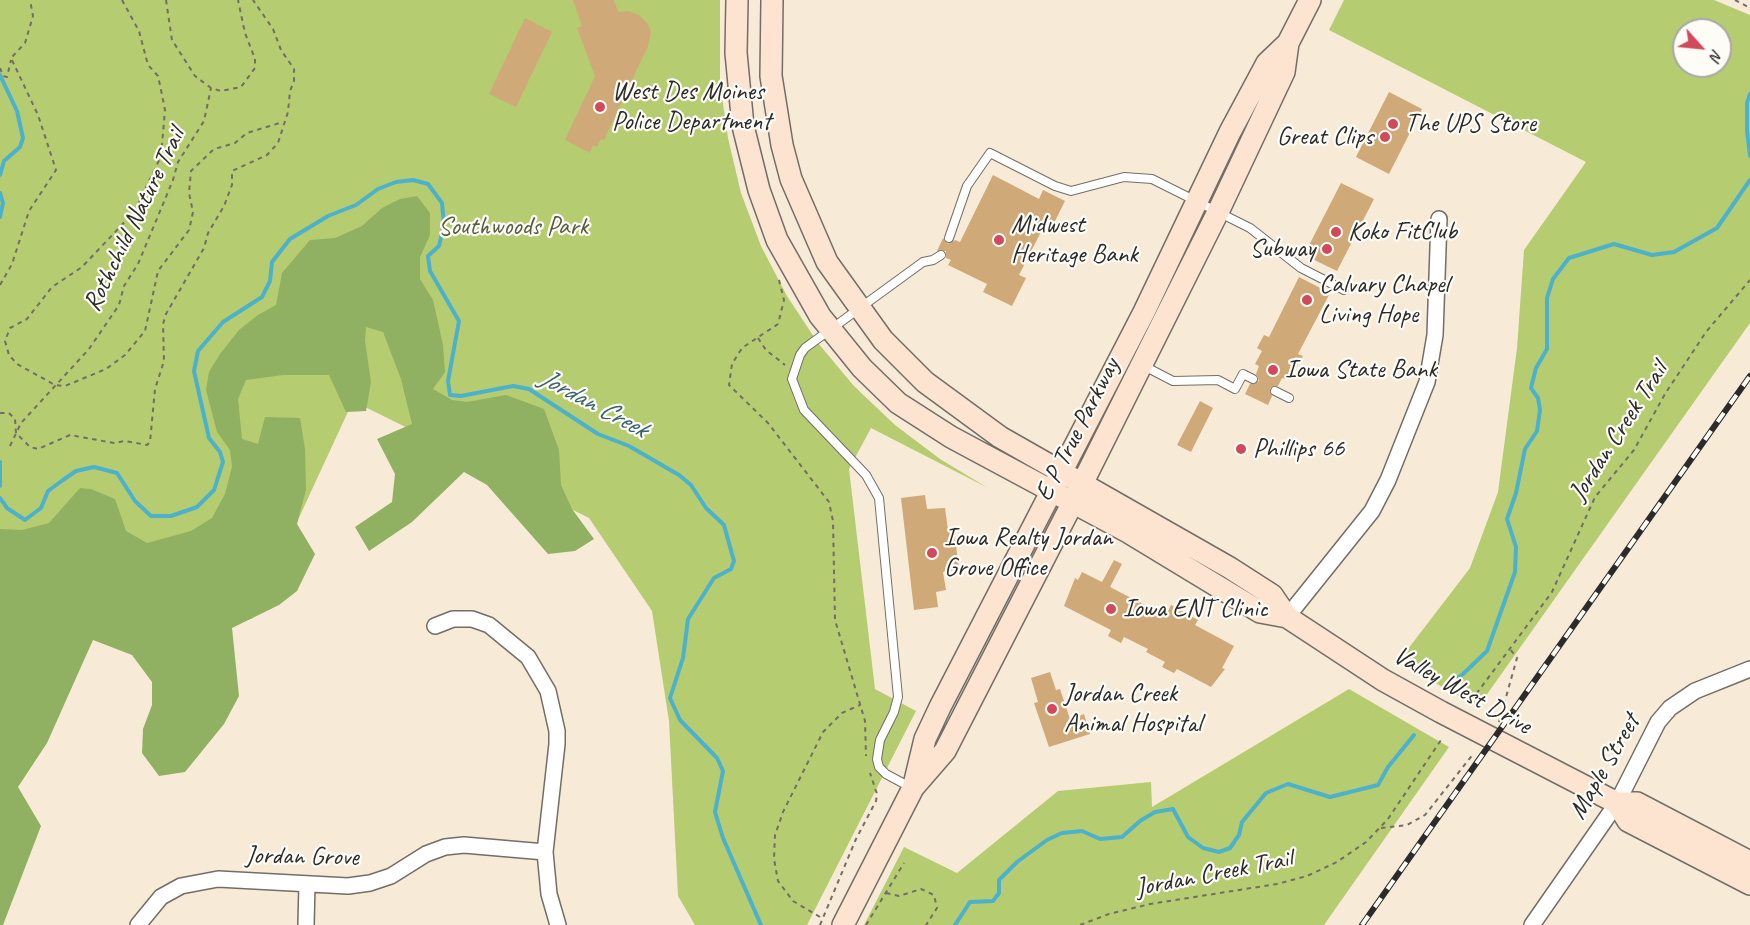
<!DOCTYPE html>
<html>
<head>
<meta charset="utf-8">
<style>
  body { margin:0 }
  #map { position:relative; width:1750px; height:925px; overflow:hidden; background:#f7ebd7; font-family:Caveat,sans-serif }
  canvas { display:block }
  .north { position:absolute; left:1672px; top:18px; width:60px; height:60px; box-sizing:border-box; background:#fdfcf7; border:2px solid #a9a8a5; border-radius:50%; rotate:117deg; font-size:16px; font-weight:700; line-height:24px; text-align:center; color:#2b2b2b }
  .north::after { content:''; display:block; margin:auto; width:21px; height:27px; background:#d1495b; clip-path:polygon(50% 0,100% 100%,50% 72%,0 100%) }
</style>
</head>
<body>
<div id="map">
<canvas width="1750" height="925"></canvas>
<div class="north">N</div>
</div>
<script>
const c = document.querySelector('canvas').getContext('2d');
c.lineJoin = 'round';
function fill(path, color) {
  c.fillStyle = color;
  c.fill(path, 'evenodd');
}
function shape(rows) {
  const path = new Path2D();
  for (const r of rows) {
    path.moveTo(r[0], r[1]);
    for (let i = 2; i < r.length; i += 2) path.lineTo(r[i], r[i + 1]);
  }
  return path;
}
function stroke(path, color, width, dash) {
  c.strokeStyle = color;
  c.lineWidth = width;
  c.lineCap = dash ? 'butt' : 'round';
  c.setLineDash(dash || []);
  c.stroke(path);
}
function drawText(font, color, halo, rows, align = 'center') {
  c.font = font + ' Caveat,sans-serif';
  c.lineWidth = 4.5;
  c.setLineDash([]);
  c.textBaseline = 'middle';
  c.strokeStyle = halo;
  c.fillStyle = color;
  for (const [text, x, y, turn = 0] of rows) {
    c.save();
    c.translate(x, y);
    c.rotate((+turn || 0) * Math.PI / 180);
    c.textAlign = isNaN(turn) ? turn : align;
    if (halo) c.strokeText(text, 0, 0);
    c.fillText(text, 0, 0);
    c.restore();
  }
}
const green = shape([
  [0,0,720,0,720,83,728,138,741,193,761,246,787,296,818,343,854,386,895,425,940,459,988,488,871,428,849,469,875,689,916,711,807,925,695,925,678,896,669,721,652,611,589,518,353,401,252,619,84,623,0,787],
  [1344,0,1714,0,1750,15,1750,323,1478,707,1398,662,1470,568,1498,492,1517,348,1524,250,1586,162,1329,30],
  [1684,30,1720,30,1720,66,1684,66],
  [1349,689,1449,747,1324,925,864,925,904,847,957,873,1058,791,1151,782,1152,807]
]);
const forest = shape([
  [417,196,430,213,430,235,420,257,420,279,433,300,443,345,445,372,433,389,452,400,467,402,506,395,544,409,559,450,561,485,572,509,594,539,575,551,548,554,487,485,464,472,412,522,369,551,355,527,392,502,395,474,377,439,412,424,401,379,383,332,366,327,365,341,371,382,366,411,346,412,329,375,283,375,246,380,238,399,242,439,258,444,265,417,300,418,305,449,306,490,297,524,315,554,297,591,279,605,232,628,239,696,224,724,185,772,159,776,142,753,143,729,152,705,152,682,132,655,93,640,47,743,18,787,41,826,3,925,0,925,0,529,22,530,49,523,80,488,91,489,115,499,126,531,147,543,191,531,212,518,225,494,232,467,230,450,217,432,206,390,209,372,220,354,239,330,258,315,276,305,282,273,310,240,335,238,362,226,382,208,400,199]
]);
const stream = shape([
  [0,75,17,111,23,138,20,147,4,161,0,175],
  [1750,94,1747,103,1747,131,1750,156],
  [0,193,3,203,0,217],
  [0,462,0,486],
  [0,498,7,508,25,520,41,508,48,491,63,480,76,471,94,467,117,473,135,501,151,516,171,516,197,507,214,490,223,462,220,452,209,438,194,371,198,351,223,322,262,297,270,281,272,262,290,239,328,216,356,205,378,189,396,182,413,180,428,184,442,203,444,225,439,246,428,256,430,271,459,321,448,381,450,395,461,396,513,386,529,389,598,434,629,446,679,475,691,485,706,508,724,525,734,561,731,569,714,578,688,619,683,658,670,698,680,720,717,758,723,771,715,812,723,838,761,925],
  [1444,688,1463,674,1487,651,1515,572,1516,547,1507,519,1516,493,1525,449,1537,431,1540,410,1538,398,1531,388,1536,368,1547,349,1547,298,1553,279,1569,258,1614,244,1652,255,1674,252,1717,228,1750,180],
  [955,925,970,902,993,901,999,893,999,880,1017,862,1047,840,1062,833,1082,831,1100,839,1122,837,1140,821,1155,812,1173,809,1188,837,1203,848,1219,852,1230,848,1239,835,1242,822,1266,793,1288,784,1330,797,1378,785,1388,767,1414,735]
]);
const building = shape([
  [573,0,614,0,618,12,628,11,639,15,648,24,651,32,648,46,604,140,601,139,597,147,593,145,590,153,565,140,595,76,577,28,582,26],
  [525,18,552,32,516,107,489,94],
  [1389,92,1422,109,1389,174,1356,157],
  [993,175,1039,199,1043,190,1065,201,1051,229,1044,226,1019,275,1026,278,1012,306,983,292,987,284,948,265,951,260,946,258,946,251,937,251,943,238,948,244,955,240,960,242],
  [1341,183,1374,199,1337,271,1304,255],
  [1299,277,1330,293,1298,354,1303,356,1296,368,1292,366,1285,379,1282,378,1278,386,1270,388,1272,396,1268,405,1245,394,1250,384,1259,381,1256,374,1259,366,1255,364,1262,351,1257,348,1264,335,1269,337],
  [1200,401,1213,408,1191,452,1177,445],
  [925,495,927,509,945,508,948,530,954,530,959,569,943,572,946,590,936,592,938,607,914,610,901,498],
  [1114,560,1122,564,1110,587,1166,616,1171,605,1198,620,1195,625,1234,646,1222,668,1225,669,1211,687,1177,669,1174,673,1162,667,1165,662,1146,652,1148,649,1124,637,1121,643,1108,636,1111,630,1064,606,1075,578,1078,580,1082,572,1102,582],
  [1050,672,1056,690,1060,689,1070,719,1084,714,1090,734,1049,747,1034,703,1038,702,1031,678]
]);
const path = shape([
  [122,0,139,31,148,65,158,76,161,90,165,110,161,156,135,211,82,267,52,287,27,319,10,328,5,341,9,355,17,364,55,385,65,386,106,369,125,355,145,331,158,271,189,230,193,212,189,193,191,171,214,149,235,143,247,133,283,122],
  [166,0,172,40,195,76,211,88,221,91,241,87,255,68,255,59,245,33,238,0],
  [1735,0,1750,8],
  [0,68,3,76,7,77,11,60],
  [779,280,784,300,778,324,742,348,732,364,729,385,768,423,829,502,833,521,835,620,865,721,866,756],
  [0,285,12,264,29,211,56,170,38,115,11,58,25,43,33,16,30,0],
  [758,338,766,350,785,365],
  [0,413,9,413,15,419,16,433,30,447,38,449,70,435,114,443,125,441,147,445,150,442,155,389,164,361,163,324,166,314,204,248,208,233,224,206,232,185,232,171,267,155,278,143,288,112,290,91,294,81,294,69,281,50,273,29,253,0],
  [10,446,21,423,89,349,119,305,124,286,138,264,173,180,178,162,204,121,211,88],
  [1471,701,1552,592,1595,497,1634,450,1665,394,1706,332,1750,280],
  [1499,722,1517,658,1510,649],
  [1381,828,1407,825,1425,815,1474,753],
  [886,893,899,896,921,889,934,895,937,908,926,925],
  [820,917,793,901,778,881,774,859,775,835,783,812,823,732,842,713,860,705],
  [820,925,856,839,876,801,877,794,870,773],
  [866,925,904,863],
  [1080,925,1109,914,1150,904,1277,884,1307,876,1337,862,1366,842,1388,819,1441,740]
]);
const lane = shape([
  [949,238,967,186,990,153,1055,186,1071,191,1124,177,1152,179,1250,228,1301,268,1344,290],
  [1144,366,1173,381,1218,380,1235,389,1243,374,1253,379],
  [1275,391,1289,398],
  [912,788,886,774,879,767,877,759,880,740,894,712,898,697,879,498,866,475,804,410,792,379,800,355,805,348,923,262,933,260,941,255]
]);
const street = shape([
  [1287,617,1372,511,1388,480,1427,382,1435,335,1439,219],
  [435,626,453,619,472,619,489,625,528,657,548,691,557,731,557,744,545,852,549,894,558,925],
  [138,925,161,897,181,886,218,879,348,886,370,883,391,876,426,854,445,847,464,845,545,852],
  [306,925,307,884],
  [1532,925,1617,803,1658,722,1670,708,1695,691,1750,669]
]);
const secondary = shape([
  [737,0,736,53,743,126,759,190,777,240,820,316,862,368,898,403,951,437,1128,532,1260,612,1287,617,1383,680,1441,712,1617,803,1637,803,1750,862],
  [772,0,771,76,782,145,791,179,827,262,883,340,925,382,1000,437,1230,568,1272,595,1287,617],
  [914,785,925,739,940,707,1144,312,1230,132,1267,63,1288,43],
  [1617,803,1628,821,1750,884],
  [843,925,913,788,945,751,1072,504,1218,212,1284,72,1288,43,1310,0]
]);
const rail = shape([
  [1362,925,1750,376]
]);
const markers = [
  [600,107,6,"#d1495b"],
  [1393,124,6,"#d1495b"],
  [1385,137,6,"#d1495b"],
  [1336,232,6,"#d1495b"],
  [999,240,6,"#d1495b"],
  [1327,249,6,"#d1495b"],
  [1307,300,6,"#d1495b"],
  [1273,370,6,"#d1495b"],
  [1241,449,6,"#d1495b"],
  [932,553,6,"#d1495b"],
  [1111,609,6,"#d1495b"],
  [1052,709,6,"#d1495b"]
];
const poiNames = [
  ["West Des Moines",612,92],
  ["Police Department",612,122],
  ["The UPS Store",1405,124],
  ["Great Clips",1373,137,"right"],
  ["Midwest",1011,225],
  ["Heritage Bank",1011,255],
  ["Koko FitClub",1348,232],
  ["Subway",1315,249,"right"],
  ["Calvary Chapel",1319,285],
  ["Living Hope",1319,315],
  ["Iowa State Bank",1285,370],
  ["Phillips 66",1253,449],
  ["Iowa Realty Jordan",944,538],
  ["Grove Office",944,568],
  ["Iowa ENT Clinic",1123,609],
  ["Jordan Creek",1064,694],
  ["Animal Hospital",1064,724]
];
const streetNames = [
  ["Rothchild Nature Trail",135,220,-64],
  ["E P True Parkway",1078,430,-63],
  ["Jordan Creek Trail",1619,432,-57],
  ["Valley West Drive",1462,691,29],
  ["Maple Street",1605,767,-60],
  ["Jordan Grove",302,857,1],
  ["Jordan Creek Trail",1214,874,-11]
];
const parkNames = [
  ["Southwoods Park",513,227]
];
const waterNames = [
  ["Jordan Creek",593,404,28]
];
fill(green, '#b6cc70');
fill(forest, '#90b062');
stroke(stream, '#4cb2cb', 4);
fill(building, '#d0a978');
stroke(lane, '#726e67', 10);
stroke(street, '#726e67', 18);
stroke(secondary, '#726e67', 24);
stroke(path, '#726e67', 2, [4.5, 4.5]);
stroke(lane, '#fff', 8);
stroke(street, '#fff', 15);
stroke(secondary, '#fde4d1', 21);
stroke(rail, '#2b2b2b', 6);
stroke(rail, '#fdfcf7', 4, [11]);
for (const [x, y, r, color] of markers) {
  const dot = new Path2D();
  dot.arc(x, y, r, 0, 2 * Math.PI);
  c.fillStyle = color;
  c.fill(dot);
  stroke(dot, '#fdfcf7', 2);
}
drawText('26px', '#2b2b2b', '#fdfcf7', poiNames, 'left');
drawText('26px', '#2b2b2b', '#fdfcf7', streetNames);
drawText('26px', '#555b40', '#fdfcf7', parkNames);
drawText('italic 27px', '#38616b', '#fdfcf7', waterNames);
</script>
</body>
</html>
